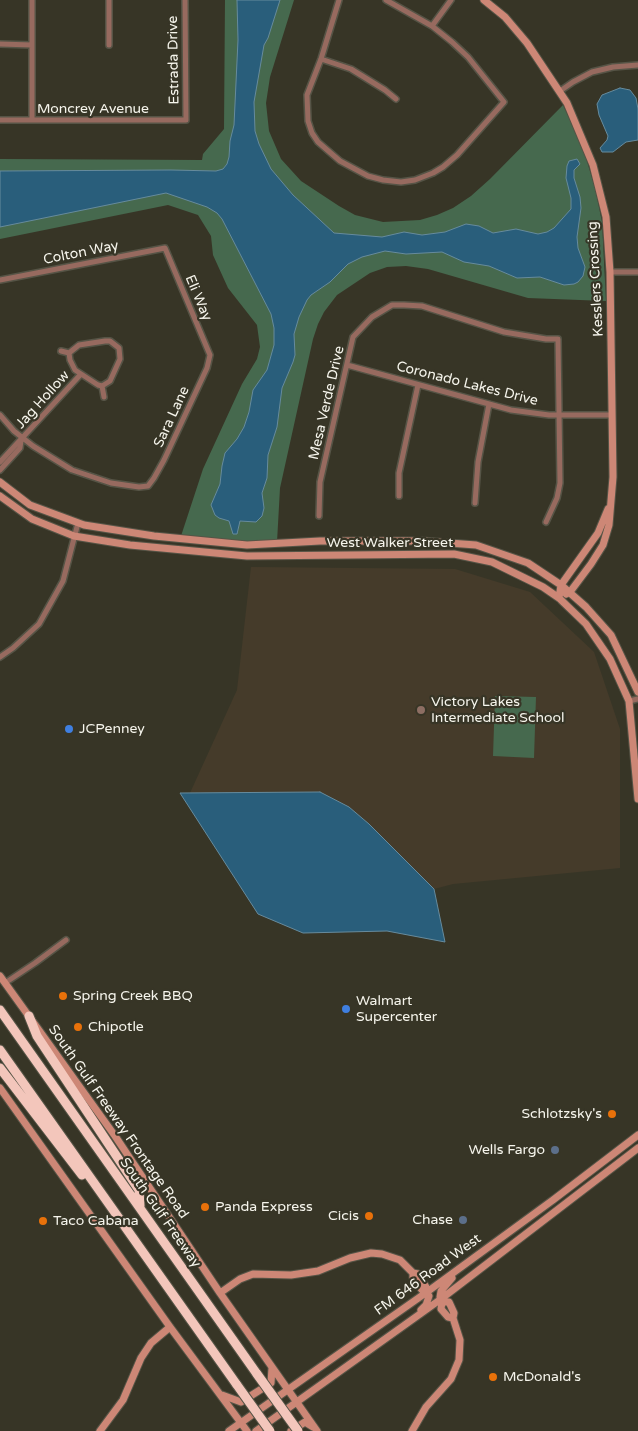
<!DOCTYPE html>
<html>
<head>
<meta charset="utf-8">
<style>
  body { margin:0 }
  canvas { display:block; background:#373526 }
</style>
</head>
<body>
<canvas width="638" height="1431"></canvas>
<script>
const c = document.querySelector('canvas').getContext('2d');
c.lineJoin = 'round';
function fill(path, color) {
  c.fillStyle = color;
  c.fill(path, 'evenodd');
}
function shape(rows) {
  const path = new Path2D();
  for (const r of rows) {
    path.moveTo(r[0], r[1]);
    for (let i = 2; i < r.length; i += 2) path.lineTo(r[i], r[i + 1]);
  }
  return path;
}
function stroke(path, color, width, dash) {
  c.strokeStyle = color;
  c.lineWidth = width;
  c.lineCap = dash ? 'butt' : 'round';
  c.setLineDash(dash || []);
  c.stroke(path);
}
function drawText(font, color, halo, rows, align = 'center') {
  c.font = font + ' "Varela Round",sans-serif';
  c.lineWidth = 4.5;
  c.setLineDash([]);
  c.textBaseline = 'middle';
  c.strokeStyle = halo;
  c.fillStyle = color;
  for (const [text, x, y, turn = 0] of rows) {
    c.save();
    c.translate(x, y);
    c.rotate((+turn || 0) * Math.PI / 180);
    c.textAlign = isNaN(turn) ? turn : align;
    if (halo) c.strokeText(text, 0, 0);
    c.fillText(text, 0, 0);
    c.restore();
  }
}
const education = shape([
  [251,567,455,569,530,592,594,652,620,729,620,868,453,884,434,889,369,824,349,807,320,792,190,793,237,690]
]);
const green = shape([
  [225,0,294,0,270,77,266,103,269,131,281,159,301,181,339,206,355,215,383,222,420,220,437,215,453,208,471,196,490,179,563,105,583,148,595,188,602,222,606,301,528,298,428,269,406,266,387,267,370,273,337,295,324,312,318,324,313,339,280,488,277,542,248,542,181,536,203,469,242,384,257,359,260,347,257,325,228,288,213,255,211,236,198,215,168,205,0,239,0,159,202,160,203,154,224,129],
  [495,696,536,697,534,758,493,756]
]);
const water = shape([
  [237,0,280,0,268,38,264,45,254,102,255,131,259,144,271,169,293,195,334,233,382,237,404,232,422,235,445,232,466,224,479,226,493,233,516,229,538,234,547,232,554,228,571,209,571,198,566,178,567,166,569,161,577,159,580,164,574,170,574,178,580,197,581,208,577,237,578,248,585,267,583,276,578,282,574,284,564,285,540,277,517,278,489,266,464,262,442,252,406,254,385,251,362,257,348,264,330,282,311,295,307,300,299,317,294,334,295,355,293,362,282,388,277,427,268,455,267,478,262,493,264,508,262,516,256,522,240,521,237,534,233,534,229,521,219,518,215,515,211,505,220,484,222,466,225,453,237,439,244,427,249,412,253,390,267,370,274,345,274,328,271,314,222,219,217,213,207,207,166,193,0,227,0,171,171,170,216,171,223,169,227,164,229,157,230,141,234,125,238,40,237,0],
  [620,88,630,90,636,98,638,109,638,140,626,142,613,152,602,152,600,148,607,140,608,136,599,115,597,104,602,95,620,88],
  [320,792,349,807,369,824,434,889,445,942,387,931,303,933,258,914,180,793,320,792]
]);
const street = shape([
  [32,0,32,120],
  [109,0,109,45],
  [339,0,321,59,307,95,308,121,312,133,318,142,340,161,368,176,383,180,401,182,415,180,433,173,443,167,457,155,504,102,468,57,452,42,432,26,386,0],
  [432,26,451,0],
  [0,44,32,45],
  [321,59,351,69,385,90,396,99],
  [560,91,573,82,592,72,613,67,638,65],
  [0,120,186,120,185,0],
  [610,272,638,272],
  [0,280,165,248,210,355,207,368,164,460,154,478,148,486,139,487,111,483,72,470,33,446,14,431,0,415],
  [105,341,110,341,119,348,120,359,110,381,102,386,98,385,75,370,70,360,69,353,79,345,105,341],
  [61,351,69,353],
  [347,365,511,410,549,415,612,415],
  [102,386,104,397],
  [0,462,81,374],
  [0,470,20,448,21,441],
  [399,496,399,473,418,385],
  [475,503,478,462,489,404],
  [319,516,320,482,353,337,372,317,392,305,404,305,422,306,504,332,546,339,558,339,560,483,557,498,546,522],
  [0,657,13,648,39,624,63,581,78,523],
  [629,701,638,699],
  [5,983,35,963,66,940]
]);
const secondary = shape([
  [484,0,505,17,527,43,567,103,593,165,606,217,610,272,613,477,609,525,603,545,591,564,570,592,566,594],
  [0,482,30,505,84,525,154,536,247,545,320,541,422,541,476,545,528,563,561,585,586,607,611,635,638,692],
  [0,496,32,519,74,536,130,545,247,556,454,554,492,562,543,587,559,598,586,624,610,659,629,701,638,799],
  [559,598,561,585,598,533,608,509],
  [0,976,115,1136,220,1293,317,1431],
  [0,1088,170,1327,247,1431],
  [413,1273,413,1278,422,1290,426,1291,429,1296,426,1305,421,1310],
  [452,1278,441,1291,440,1297,442,1302,441,1309,448,1317,453,1318],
  [220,1293,240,1279,253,1274,291,1275,318,1271,350,1258,371,1253,382,1254,400,1260,413,1273,418,1274,426,1287,426,1291],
  [222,1395,241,1402,271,1383,272,1368],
  [100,1431,123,1400,141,1358,151,1343,170,1327],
  [229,1431,427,1292,553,1200,638,1135],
  [256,1431,441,1299,638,1148],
  [291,1431,305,1422,313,1427],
  [412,1431,426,1407,451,1379,459,1360,460,1340,453,1318,454,1313,449,1302,442,1302]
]);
const highway = shape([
  [0,1010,257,1374],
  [29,1016,37,1036,139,1190,140,1206],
  [0,1050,237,1385],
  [0,1068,82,1175]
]);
const highwayBridge = shape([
  [257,1374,298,1431],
  [237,1385,270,1431]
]);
const markers = [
  [421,710,5,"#8d6e63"],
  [69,729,5,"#3f7fe0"],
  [63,996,5,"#e8710a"],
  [346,1009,5,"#3f7fe0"],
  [78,1027,5,"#e8710a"],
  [612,1114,5,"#e8710a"],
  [555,1150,5,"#5c6f8a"],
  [205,1207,5,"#e8710a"],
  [369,1216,5,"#e8710a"],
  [463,1220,5,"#5c6f8a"],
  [43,1221,5,"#e8710a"],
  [493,1377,5,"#e8710a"]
];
const streetNames = [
  ["Estrada Drive",174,60,-91],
  ["Moncrey Avenue",93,109],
  ["Colton Way",81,253,-11],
  ["Kesslers Crossing",596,279,-93],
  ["Eli Way",198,298,67],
  ["Coronado Lakes Drive",467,384,14],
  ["Jag Hollow",43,400,-48],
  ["Mesa Verde Drive",327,403,-77],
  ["Sara Lane",172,417,-65],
  ["West Walker Street",390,543],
  ["South Gulf Freeway Frontage Road",118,1122,55],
  ["South Gulf Freeway",160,1213,55],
  ["FM 646 Road West",428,1275,-36]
];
const poiNames = [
  ["Victory Lakes",431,702],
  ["Intermediate School",431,718],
  ["JCPenney",79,729],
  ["Spring Creek BBQ",73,996],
  ["Walmart",356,1001],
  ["Supercenter",356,1017],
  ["Chipotle",88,1027],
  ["Schlotzsky's",602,1114,"right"],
  ["Wells Fargo",545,1150,"right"],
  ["Panda Express",215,1207],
  ["Cicis",359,1216,"right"],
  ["Chase",453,1220,"right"],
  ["Taco Cabana",53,1221],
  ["McDonald's",503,1377]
];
fill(education, '#453b2a');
fill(green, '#46694e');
fill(water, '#295e7b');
stroke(water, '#668b9d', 1);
stroke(street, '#565446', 8);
stroke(secondary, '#565446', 9);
stroke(highway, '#565446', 11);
stroke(street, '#976a5f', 5);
stroke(secondary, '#cd8776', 7);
stroke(highway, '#f3c6bb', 9);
stroke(highwayBridge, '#565446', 11, []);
stroke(highwayBridge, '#f3c6bb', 9);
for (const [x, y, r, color] of markers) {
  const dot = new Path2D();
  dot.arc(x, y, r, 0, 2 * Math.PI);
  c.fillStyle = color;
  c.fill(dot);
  stroke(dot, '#373526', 2);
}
drawText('14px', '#f6f5ec', '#373526', streetNames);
drawText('14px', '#f6f5ec', '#373526', poiNames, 'left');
</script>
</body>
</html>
